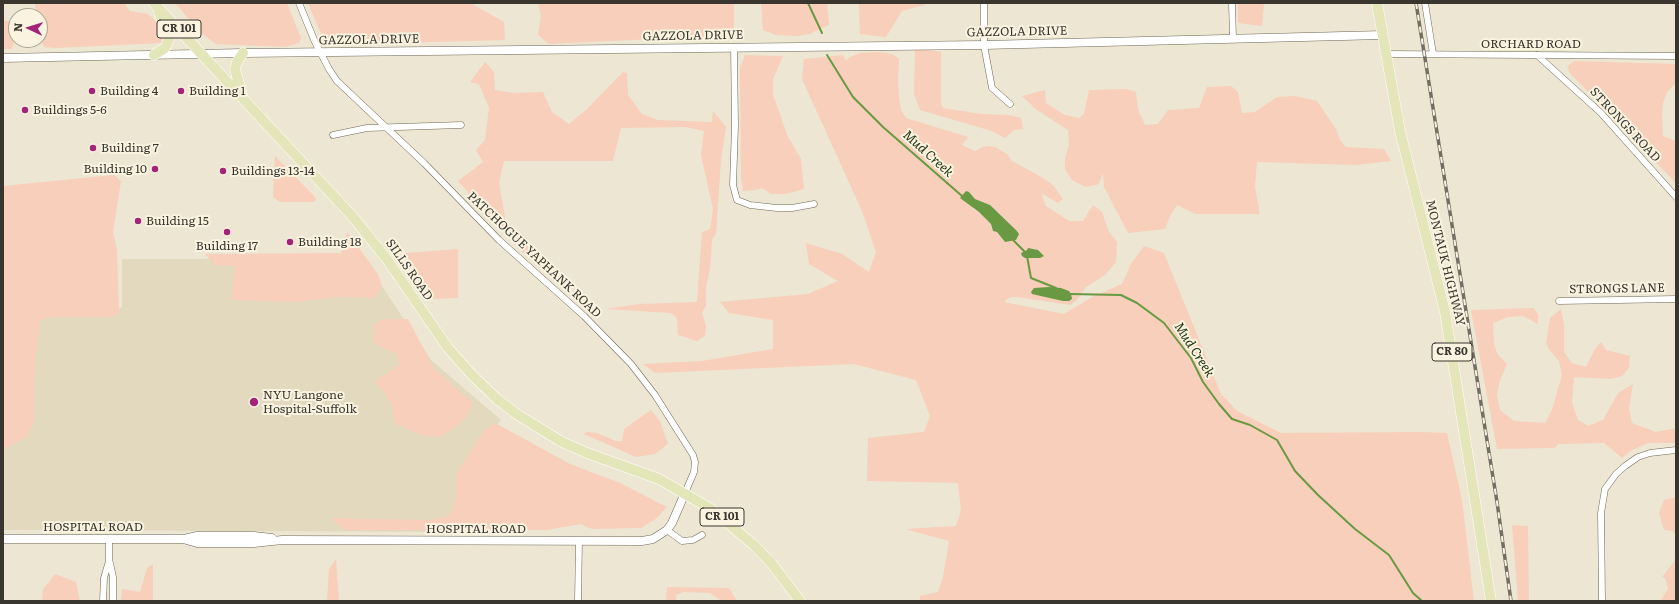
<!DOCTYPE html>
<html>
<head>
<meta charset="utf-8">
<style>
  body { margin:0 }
  #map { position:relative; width:1679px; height:604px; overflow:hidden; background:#ede6d3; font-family:Literata,serif }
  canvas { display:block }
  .frame { position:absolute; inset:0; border:4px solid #39362f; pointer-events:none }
  .north { position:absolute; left:8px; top:8px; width:40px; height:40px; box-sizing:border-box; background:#faf3e0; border:1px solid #ada799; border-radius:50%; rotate:274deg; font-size:11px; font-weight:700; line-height:16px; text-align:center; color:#39362f }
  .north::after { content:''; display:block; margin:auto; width:14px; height:18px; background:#a22478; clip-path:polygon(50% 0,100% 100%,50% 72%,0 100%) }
</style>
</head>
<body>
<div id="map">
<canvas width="1679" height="604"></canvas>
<div class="frame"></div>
<div class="north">N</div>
</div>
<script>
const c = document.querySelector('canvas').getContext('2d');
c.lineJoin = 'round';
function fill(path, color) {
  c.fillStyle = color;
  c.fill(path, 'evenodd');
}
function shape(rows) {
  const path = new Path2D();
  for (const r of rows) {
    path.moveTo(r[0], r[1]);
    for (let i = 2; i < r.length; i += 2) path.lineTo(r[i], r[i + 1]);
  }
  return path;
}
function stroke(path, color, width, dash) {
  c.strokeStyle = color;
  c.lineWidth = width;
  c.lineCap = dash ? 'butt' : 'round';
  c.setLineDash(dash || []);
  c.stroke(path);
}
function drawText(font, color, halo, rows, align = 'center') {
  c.font = font + ' Literata,serif';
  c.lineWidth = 4;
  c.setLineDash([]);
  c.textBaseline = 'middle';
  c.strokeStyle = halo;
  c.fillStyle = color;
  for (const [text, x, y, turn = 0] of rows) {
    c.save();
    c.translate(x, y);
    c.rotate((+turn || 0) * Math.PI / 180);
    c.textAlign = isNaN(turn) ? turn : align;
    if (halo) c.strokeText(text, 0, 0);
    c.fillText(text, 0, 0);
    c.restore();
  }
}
const built = shape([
  [122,259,364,259,431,360,501,420,460,473,457,532,3,530,3,444,33,318,112,312,122,307]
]);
const green = shape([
  [35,3,124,3,130,11,148,14,163,28,162,43,56,48,44,47,40,38,40,16,36,16],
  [175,3,287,3,301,38,299,43,285,47,216,44,201,33],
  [308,3,474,3,474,5,504,22,505,40,334,45,324,41],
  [538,3,734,3,734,39,653,39,549,44,538,35,541,16],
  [761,3,827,3,829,25,809,34,797,36,776,35,763,30],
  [859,3,925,3,925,5,902,11,886,37,860,34],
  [1238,3,1264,3,1262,26,1238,23],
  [3,21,9,21,15,26,16,34,12,49,3,49],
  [915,48,941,52,941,104,943,108,981,114,1009,115,1021,118,1023,129,1014,130,1005,138,992,131,920,110,914,94],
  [879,52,892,54,899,59,898,80,899,97,901,110,906,118,968,137,962,145,975,151,986,146,995,147,1007,154,1012,161,1040,176,1053,185,1063,199,1058,203,1041,193,1046,206,1069,221,1083,221,1093,205,1102,212,1109,232,1117,242,1116,262,1105,275,1086,287,1077,300,1070,305,1017,297,1010,297,1004,302,1064,314,1092,297,1122,284,1131,264,1144,246,1164,253,1221,394,1237,411,1281,433,1423,432,1447,433,1462,500,1474,601,920,601,920,596,938,592,943,577,949,541,905,529,956,526,961,510,958,483,867,481,868,438,924,432,930,416,916,380,854,364,655,373,643,364,702,361,773,349,773,320,729,313,720,302,808,294,838,281,809,264,806,243,842,254,869,272,876,252,862,211,802,79,804,59,843,55,846,61,850,57,860,53],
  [969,192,975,199,990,205,1016,230,1005,242,997,232,993,231,991,224,979,212,973,209],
  [745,55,783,56,773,79,773,95,788,137,801,159,804,189,785,194,771,194,762,188,756,190,743,191,741,176,740,68],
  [1574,61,1676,64,1676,83,1667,92,1663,103,1662,117,1663,136,1676,141,1676,183,1569,72,1568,66],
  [485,62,494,72,495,90,513,93,543,92,552,112,569,124,586,110,623,72,627,73,628,95,642,114,658,120,712,122,713,111,726,127,721,160,716,233,712,240,710,269,706,286,706,305,702,313,706,326,705,336,697,341,678,335,677,318,671,313,606,309,639,304,697,302,702,232,710,229,713,209,701,155,704,131,685,127,621,128,613,161,504,161,499,183,506,223,527,238,532,253,523,253,458,181,483,162,476,150,485,140,489,108,479,84,470,82],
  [1231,86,1238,92,1242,113,1255,112,1277,97,1295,96,1317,101,1336,129,1340,140,1346,147,1384,149,1391,161,1356,165,1257,162,1255,187,1260,214,1196,214,1177,205,1170,216,1165,229,1128,233,1104,187,1103,173,1099,184,1086,187,1072,180,1065,169,1065,158,1069,145,1068,130,1037,110,1022,96,1045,90,1046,103,1065,115,1079,118,1084,114,1089,90,1127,89,1136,92,1138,109,1145,125,1158,124,1168,110,1199,108,1207,87],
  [275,156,316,198,315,202,280,202,273,197],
  [114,175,121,181,113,232,117,250,119,314,111,317,48,317,40,321,35,366,34,420,28,436,3,450,3,186],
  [347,232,378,274,381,283,381,287,376,298,336,297,297,302,231,300,235,266,215,265,205,254,341,253],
  [458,249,458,298,430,299,405,253],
  [1533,308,1538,314,1538,324,1523,316,1508,317,1493,323,1494,345,1498,355,1507,364,1500,380,1497,395,1500,410,1514,421,1545,423,1552,410,1562,375,1559,361,1550,351,1546,343,1550,318,1561,309,1564,324,1564,352,1572,363,1586,367,1595,349,1601,342,1606,350,1630,356,1629,368,1622,376,1610,379,1574,377,1572,402,1578,420,1588,426,1603,420,1618,393,1633,384,1629,408,1632,423,1656,432,1676,428,1676,443,1648,443,1630,451,1622,458,1604,443,1558,444,1555,448,1497,449,1471,310],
  [387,319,408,319,434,368,472,402,468,415,456,427,440,437,423,436,396,424,393,416,392,406,386,394,375,383,380,377,400,365,396,354,373,342,374,325,379,321],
  [651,410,660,421,668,444,655,454,636,457,584,434,587,432,597,433,616,441,622,441,624,429],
  [492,424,499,425,570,464,620,483,667,507,657,518,641,528,592,529,581,524,547,530,345,530,331,518,429,520,447,517,451,513,456,496,456,474,483,432],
  [1676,497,1676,538,1673,531,1664,530,1659,513,1664,500],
  [1512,525,1528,526,1529,601,1518,601],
  [1676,551,1676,601,1660,601,1668,589,1665,578,1662,577,1674,562],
  [336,559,339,600,371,601,327,601,329,569],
  [153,564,153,601,121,601,122,589,140,592,147,568],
  [55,574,76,582,80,601,42,601,43,589],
  [667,587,729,588,737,601,722,601,710,593,683,592,676,595,676,601,666,601]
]);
const water = shape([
  [966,191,969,192,975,199,990,205,1016,230,1019,234,1016,240,1005,242,997,232,993,231,991,224,979,212,960,198],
  [1028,248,1038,250,1044,256,1040,258,1025,258,1022,256,1021,253,1027,250],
  [1049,287,1061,288,1069,291,1071,294,1072,299,1069,301,1063,301,1032,294,1031,292,1034,288]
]);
const stream = shape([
  [808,3,822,33],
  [827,55,853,97,883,127,962,196],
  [1013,240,1025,252],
  [1027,256,1031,278,1056,288],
  [1070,294,1121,295,1137,303,1164,323,1191,358,1203,382,1219,404,1232,419,1250,425,1277,440,1295,471,1318,495,1355,529,1389,555,1413,593,1422,601]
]);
const minor = shape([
  [299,3,315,42,329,69,337,81,424,163,499,240,584,316,631,364,655,395,693,455,695,462,694,472,685,493],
  [984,3,984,45,992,88,1010,104],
  [1232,3,1233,39],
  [1425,3,1433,54],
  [734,47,735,126,733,185,737,200,750,205,777,208,792,208,814,204],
  [1386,54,1676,56],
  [1537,55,1601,113,1676,197],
  [333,135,367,128,461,125],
  [1559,301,1676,299],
  [667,530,682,541,693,540,702,535],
  [109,539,109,559,113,577,113,601],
  [103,601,104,578,109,561],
  [578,601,579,541],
  [1602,601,1601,513,1605,489,1616,474,1625,466,1638,457,1650,453,1676,450]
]);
const tertiary = shape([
  [3,58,243,53,984,45,1383,35],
  [3,539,183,539,197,543,254,543,282,540,642,541,653,539,667,530,672,523,685,493],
  [184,539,197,536,254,536,272,538]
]);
const primary = shape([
  [154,3,353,217,386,258,448,348,472,375,497,399,518,415,562,442,587,453,659,479,711,509,755,546,772,564,800,601],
  [1377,3,1400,131,1445,312,1491,601],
  [154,55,165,48,169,39,159,12],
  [242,95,235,69,237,62,243,53]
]);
const rail = shape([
  [1416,3,1497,502,1511,601]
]);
const markers = [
  [92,91,4,"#a22478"],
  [181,91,4,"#a22478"],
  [25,110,4,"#a22478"],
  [93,148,4,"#a22478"],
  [155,169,4,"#a22478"],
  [223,171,4,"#a22478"],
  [138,221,4,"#a22478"],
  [227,232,4,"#a22478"],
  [290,242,4,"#a22478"],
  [254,402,5,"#a22478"]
];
const shields = [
  [179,29,44],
  [1452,352,40],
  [722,517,44]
];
const shieldNames = [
  ["CR 101",179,29],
  ["CR 80",1452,352],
  ["CR 101",722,517]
];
const streetNames = [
  ["GAZZOLA DRIVE",1017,32,-1],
  ["GAZZOLA DRIVE",693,36,-1],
  ["GAZZOLA DRIVE",369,40,-1],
  ["ORCHARD ROAD",1531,44],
  ["STRONGS ROAD",1625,125,47],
  ["PATCHOGUE YAPHANK ROAD",534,255,43],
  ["MONTAUK HIGHWAY",1445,263,76],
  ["SILLS ROAD",409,270,55],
  ["STRONGS LANE",1617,289,-1],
  ["HOSPITAL ROAD",93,527],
  ["HOSPITAL ROAD",476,529]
];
const poiNames = [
  ["Building 4",100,91],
  ["Building 1",189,91],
  ["Buildings 5-6",33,110],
  ["Building 7",101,148],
  ["Building 10",147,169,"right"],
  ["Buildings 13-14",231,171],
  ["Building 15",146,221],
  ["Building 18",298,242],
  ["Building 17",227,246,"center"],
  ["NYU Langone",263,395],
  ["Hospital-Suffolk",263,409]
];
const waterNames = [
  ["Mud Creek",928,154,42],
  ["Mud Creek",1194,350,57]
];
fill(built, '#e2d9bf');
fill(green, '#f7cfba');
fill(water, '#699942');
stroke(stream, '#699942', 2);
stroke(minor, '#6d6757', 7);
stroke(tertiary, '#6d6757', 9);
stroke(primary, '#fff', 11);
stroke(minor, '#fff', 6);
stroke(tertiary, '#fff', 8);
stroke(primary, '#e3e6b9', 10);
stroke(rail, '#726e63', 3.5);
stroke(rail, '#faf3e0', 2, [6]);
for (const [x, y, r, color] of markers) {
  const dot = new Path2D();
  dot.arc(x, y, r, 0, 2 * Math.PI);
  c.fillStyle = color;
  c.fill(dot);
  stroke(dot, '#faf3e0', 1.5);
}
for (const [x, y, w] of shields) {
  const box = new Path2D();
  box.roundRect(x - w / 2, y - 9, w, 18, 3);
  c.fillStyle = '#faf3e0';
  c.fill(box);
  stroke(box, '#39362f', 1);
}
drawText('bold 11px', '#39362f', null, shieldNames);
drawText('12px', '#39362f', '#faf3e0', streetNames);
drawText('12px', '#39362f', '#faf3e0', poiNames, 'left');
drawText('italic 13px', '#1e320e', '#faf3e0', waterNames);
</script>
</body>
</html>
